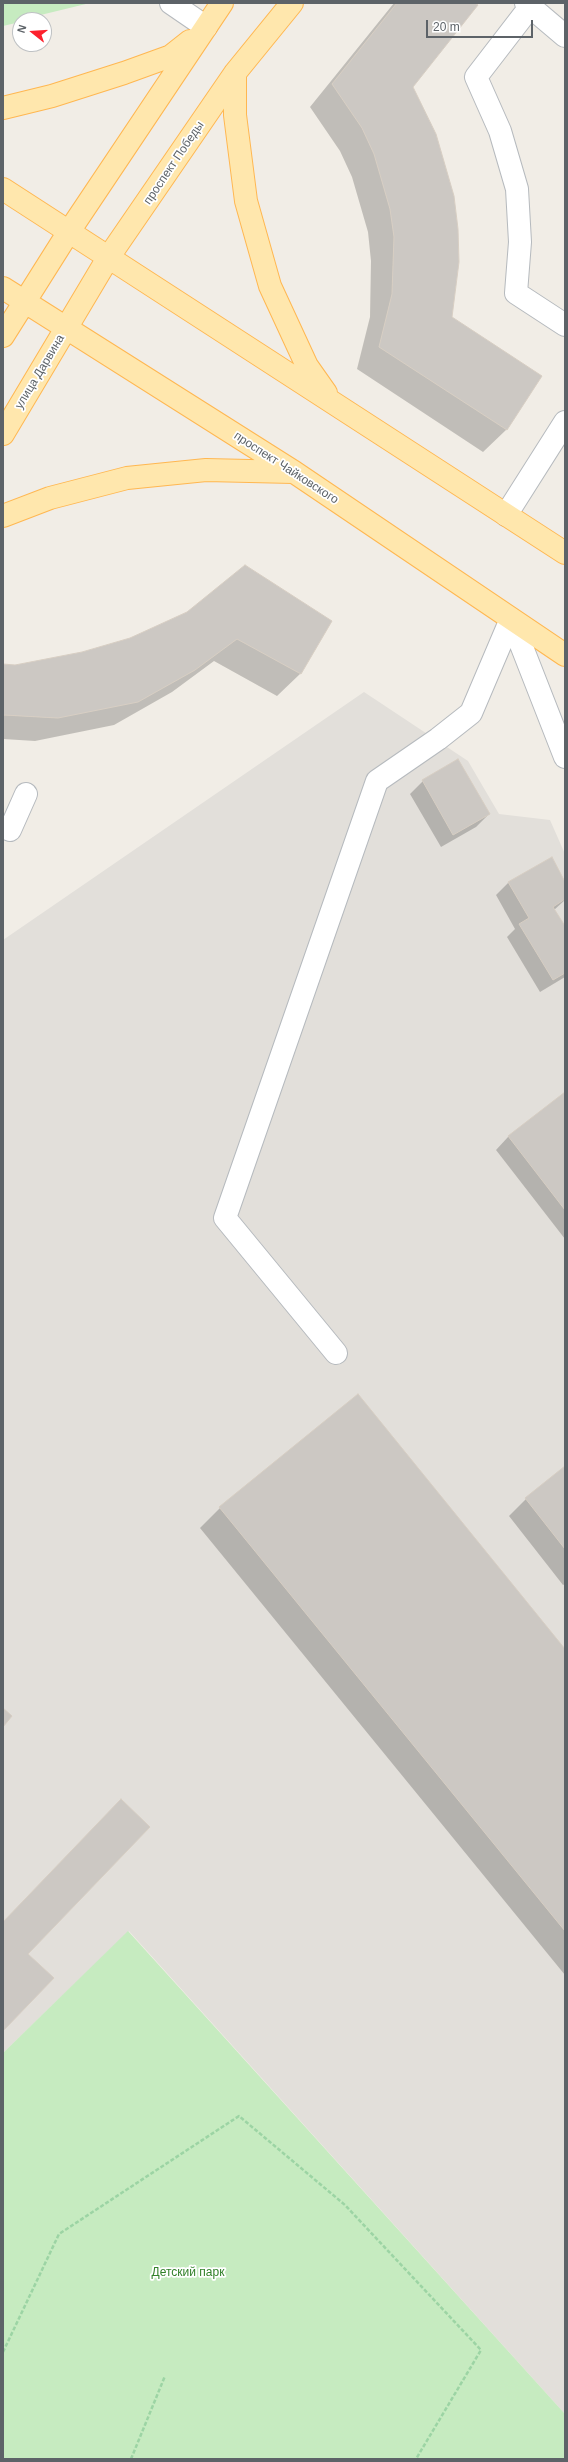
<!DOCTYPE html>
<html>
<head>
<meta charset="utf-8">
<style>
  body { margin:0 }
  #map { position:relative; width:568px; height:2462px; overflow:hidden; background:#f1ede6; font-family:Helvetica,sans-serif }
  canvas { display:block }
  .frame { position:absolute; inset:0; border:4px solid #5d6368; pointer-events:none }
  .north { position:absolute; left:12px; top:12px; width:40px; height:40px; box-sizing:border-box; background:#fff; border:1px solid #bec1c3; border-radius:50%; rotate:287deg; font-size:11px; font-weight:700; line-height:16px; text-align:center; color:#5d6368 }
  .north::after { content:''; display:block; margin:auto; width:14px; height:18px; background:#fc212d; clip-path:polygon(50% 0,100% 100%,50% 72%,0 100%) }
  .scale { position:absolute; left:426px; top:20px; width:107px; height:18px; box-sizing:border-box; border:2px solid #5d6368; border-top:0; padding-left:5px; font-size:12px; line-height:14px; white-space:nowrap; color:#5d6368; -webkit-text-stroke:3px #fff; paint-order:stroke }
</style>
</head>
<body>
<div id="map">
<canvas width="568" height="2462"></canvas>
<div class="frame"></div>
<div class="north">N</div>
<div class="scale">20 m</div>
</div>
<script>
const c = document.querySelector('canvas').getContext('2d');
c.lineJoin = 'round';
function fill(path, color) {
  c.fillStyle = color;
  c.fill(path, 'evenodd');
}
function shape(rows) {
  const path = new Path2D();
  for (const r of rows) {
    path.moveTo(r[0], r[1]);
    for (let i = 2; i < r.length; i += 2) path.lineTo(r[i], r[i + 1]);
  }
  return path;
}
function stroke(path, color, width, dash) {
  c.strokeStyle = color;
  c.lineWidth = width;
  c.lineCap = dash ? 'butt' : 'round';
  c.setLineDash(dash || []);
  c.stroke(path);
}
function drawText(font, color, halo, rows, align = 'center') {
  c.font = font + ' Helvetica,sans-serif';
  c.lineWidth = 3.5;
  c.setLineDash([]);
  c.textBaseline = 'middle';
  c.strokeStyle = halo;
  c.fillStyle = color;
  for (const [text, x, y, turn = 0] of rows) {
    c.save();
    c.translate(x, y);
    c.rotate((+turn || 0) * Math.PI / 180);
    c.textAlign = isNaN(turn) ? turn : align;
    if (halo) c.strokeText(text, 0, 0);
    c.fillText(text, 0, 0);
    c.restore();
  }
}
const industrial = shape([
  [364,692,468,761,499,814,550,820,565,854,565,2414,129,1931,3,2053,3,940]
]);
const green = shape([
  [3,3,90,3,20,20,20,22,3,26],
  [128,1931,565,2414,565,2459,3,2459,3,2053]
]);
const shadow = shape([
  [394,3,474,3,412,87,451,317,541,376,506,430,483,452,357,369,370,317,371,261,368,232,352,177,340,151,310,107],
  [331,622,300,674,277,696,214,661,172,692,114,725,35,741,3,739,3,665,16,666],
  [458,761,489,814,476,827,441,847,410,794,423,781],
  [508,883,565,885,565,900,554,910,565,928,565,977,540,992,507,937,515,929,496,895],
  [565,1093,565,1239,496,1150,508,1137],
  [565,1468,565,1584,563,1585,509,1516,526,1499],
  [220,1508,565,1650,565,1975,200,1528]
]);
const building = shape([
  [397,3,475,3,478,5,413,87,436,134,454,196,458,229,459,262,452,317,542,376,507,430,379,347,392,294,394,237,390,209,374,154,362,128,332,84,397,3],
  [245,565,332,621,301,674,237,639,195,670,138,702,58,718,4,715,3,717,3,664,15,665,82,652,130,638,187,612,245,565],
  [458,759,490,814,453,835,422,780,458,759],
  [552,857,565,882,565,899,553,907,565,926,565,973,553,980,519,924,529,918,508,882,552,857],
  [565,1092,565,1210,508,1136,565,1092],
  [358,1394,565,1649,565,1931,219,1507,358,1394],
  [565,1466,565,1549,525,1498,565,1466],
  [3,1708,12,1716,3,1727,3,1708],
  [121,1799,150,1827,28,1954,54,1978,3,2031,3,1922,121,1799]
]);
const path = shape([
  [3,2352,59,2234,239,2116,345,2205,481,2350,416,2459],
  [131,2459,165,2376]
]);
const minor = shape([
  [171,3,206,27],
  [526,3,565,36],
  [533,3,476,77,500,131,517,189,520,242,516,293,565,325],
  [506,515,565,422],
  [511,619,565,757],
  [3,827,10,830,26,794],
  [336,1353,225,1218,377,781,438,739,471,713,511,619]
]);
const major = shape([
  [235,73,235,115,246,201,270,286,307,366,326,393],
  [3,108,52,96,124,73,171,56,190,41],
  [3,189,565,553],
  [3,288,294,472,565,655],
  [3,336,68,233,222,3],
  [3,434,108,258,235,73,292,3],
  [3,516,50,498,127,478,206,470,293,472]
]);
const streetNames = [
  ["проспект Победы",174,163,-56],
  ["улица Дарвина",40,372,-59],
  ["проспект Чайковского",286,468,33]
];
const parkNames = [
  ["Детский парк",188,2273]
];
fill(industrial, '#e2dfda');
fill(green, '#c6ebc0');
fill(shadow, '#0003');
fill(building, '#ccc8c3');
stroke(building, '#d7cec3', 1);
stroke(minor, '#b6babe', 24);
stroke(major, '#ffb751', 24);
stroke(path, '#9cd4a4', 2.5, [4, 2]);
stroke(minor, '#fff', 22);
stroke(major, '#ffe7ad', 22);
drawText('12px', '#5d6368', '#fff', streetNames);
drawText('12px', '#32812a', '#fff', parkNames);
</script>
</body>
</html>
